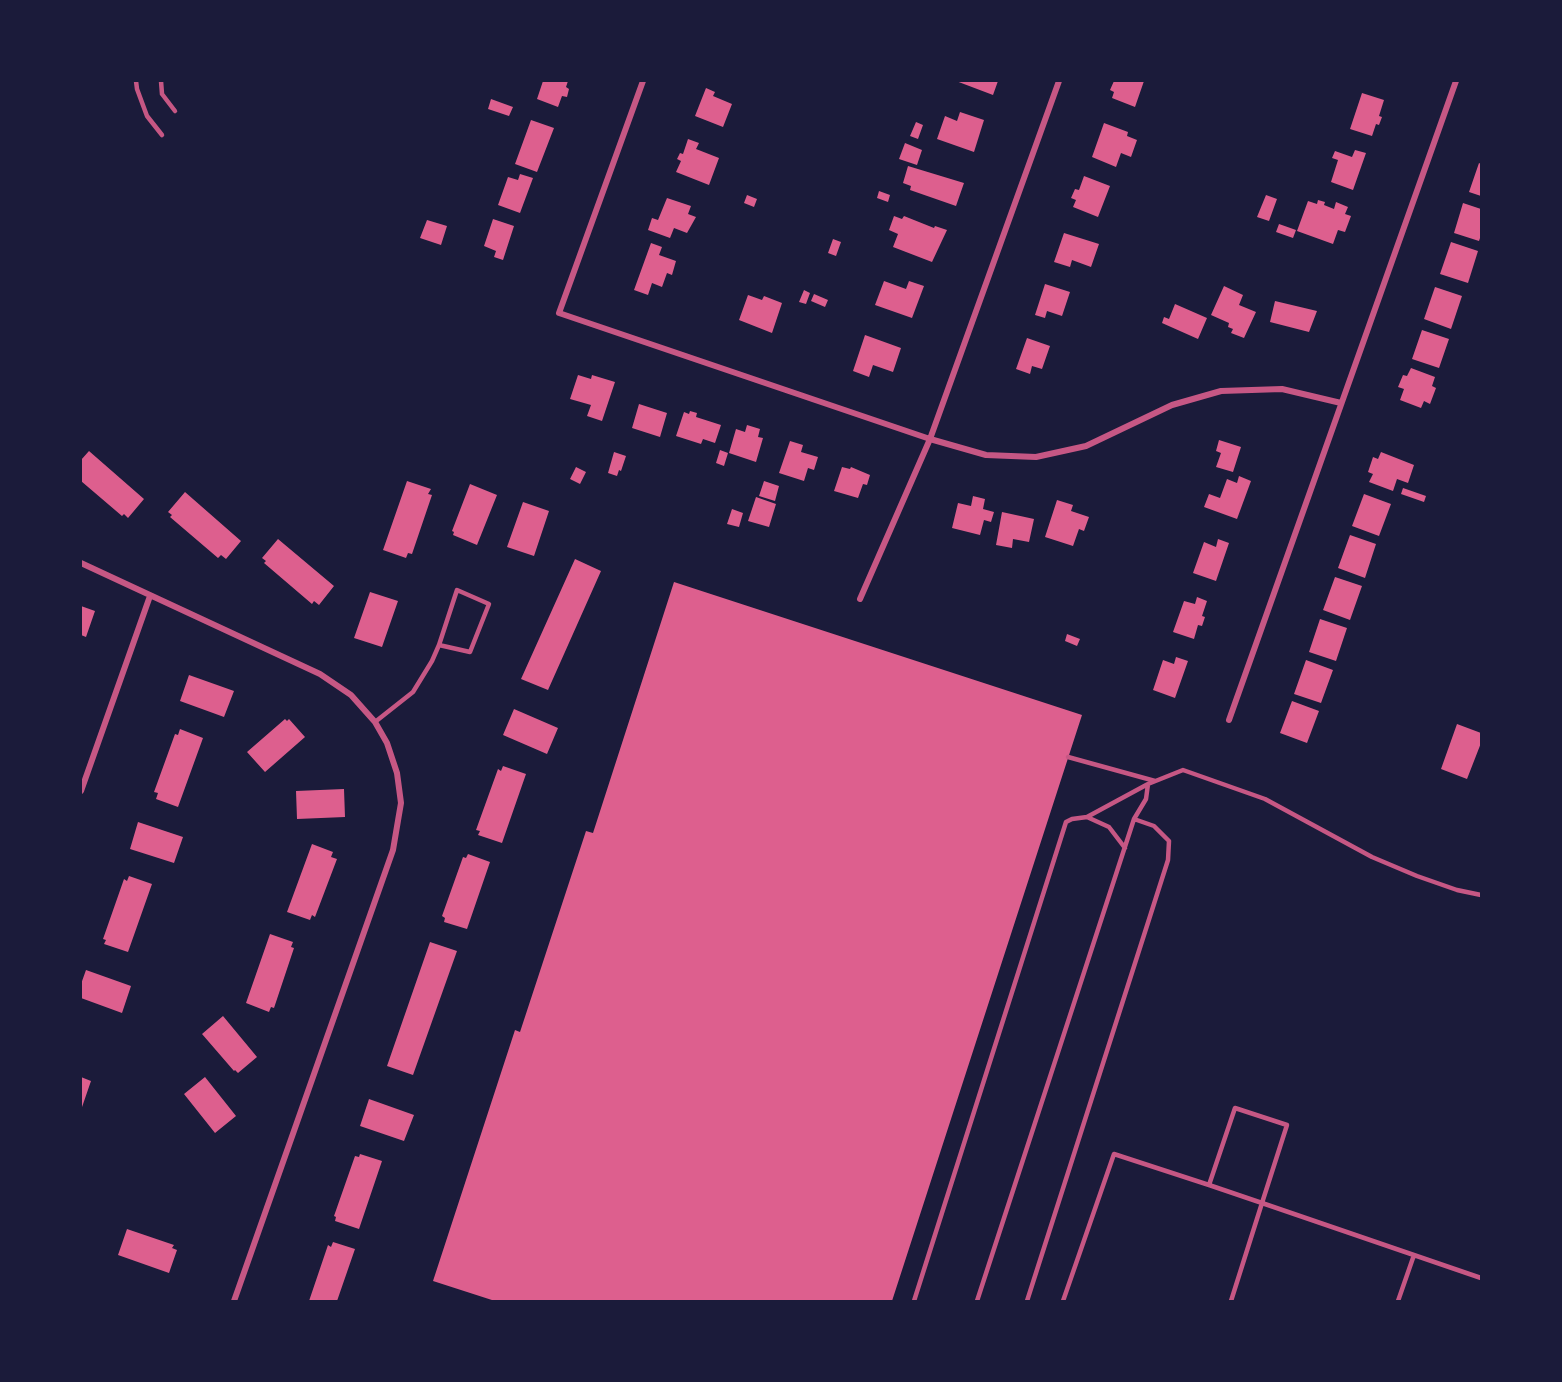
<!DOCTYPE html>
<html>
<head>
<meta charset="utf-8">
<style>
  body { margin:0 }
  #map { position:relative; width:1562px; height:1382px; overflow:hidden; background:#1b1b3a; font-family:Poppins,sans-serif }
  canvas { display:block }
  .frame { position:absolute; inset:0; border:82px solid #1b1b3a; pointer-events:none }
</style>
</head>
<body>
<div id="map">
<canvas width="1562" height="1382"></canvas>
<div class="frame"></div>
</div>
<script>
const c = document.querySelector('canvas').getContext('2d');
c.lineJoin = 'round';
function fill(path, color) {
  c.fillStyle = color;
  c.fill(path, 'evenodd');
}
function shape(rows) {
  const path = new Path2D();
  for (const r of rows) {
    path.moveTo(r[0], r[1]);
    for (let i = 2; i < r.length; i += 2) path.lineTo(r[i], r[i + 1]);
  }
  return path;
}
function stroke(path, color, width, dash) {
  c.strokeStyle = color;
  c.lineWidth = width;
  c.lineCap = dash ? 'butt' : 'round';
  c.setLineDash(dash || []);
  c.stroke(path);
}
const building = shape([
  [543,81,568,81,566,87,569,89,567,97,562,96,558,107,537,99],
  [956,81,998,81,993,95],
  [1114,81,1144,81,1135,107,1112,98,1114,92,1110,90],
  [706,88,715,92,713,96,732,104,723,127,695,116],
  [1362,93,1384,100,1379,116,1382,117,1379,125,1376,124,1372,136,1350,129],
  [491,99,513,107,509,116,488,109],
  [960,112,984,120,974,152,937,139,945,116,957,121],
  [531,120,554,128,537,172,515,164],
  [916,122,923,125,918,139,910,136],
  [1104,123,1128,132,1127,136,1137,140,1131,157,1121,153,1116,167,1092,157],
  [688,139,699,143,696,149,719,158,709,185,676,172,681,161,677,159,680,153,683,154],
  [905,143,922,150,917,165,899,159],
  [1355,150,1366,153,1353,190,1331,182,1338,160,1332,158,1335,151,1352,157],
  [1479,163,1481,164,1481,196,1469,192],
  [908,166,964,183,956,206,910,190,911,186,903,183],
  [520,174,533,178,520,213,498,205,508,177,518,180],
  [1084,176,1110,186,1098,217,1073,207,1076,200,1071,198,1075,189,1079,190],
  [879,191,890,195,888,202,877,198],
  [747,195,757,199,754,207,744,203],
  [1266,195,1277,199,1269,221,1257,217],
  [667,198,691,206,688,214,696,217,687,233,674,228,670,238,648,230,652,218,658,220],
  [1318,200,1325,202,1324,205,1334,209,1336,202,1348,207,1345,214,1351,216,1345,232,1338,230,1333,244,1297,231,1308,201,1317,204],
  [1463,203,1481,209,1481,235,1479,241,1454,233],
  [894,216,902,219,904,216,934,228,935,226,947,230,932,262,893,247,898,234,889,230],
  [493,219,514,226,503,260,494,257,496,251,484,246],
  [427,220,447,226,441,245,420,238],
  [1279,224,1296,230,1293,238,1276,232],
  [1064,233,1099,244,1091,267,1072,260,1070,267,1054,262],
  [833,239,841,242,836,256,828,253],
  [1451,242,1478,251,1468,283,1440,274],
  [651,243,662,247,659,255,676,261,672,275,667,273,662,287,652,283,648,295,634,290],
  [884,281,906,289,909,281,924,286,912,318,875,305],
  [1045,284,1070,292,1062,316,1047,311,1045,318,1035,315],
  [1224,286,1243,295,1239,305,1256,312,1244,338,1231,333,1233,329,1228,327,1229,323,1211,315],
  [1435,287,1462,296,1451,329,1424,319],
  [804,290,810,293,806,304,799,302],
  [814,294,828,300,825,307,811,301],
  [748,295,762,300,764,296,782,303,772,333,739,320],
  [1275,301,1317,311,1309,332,1270,322],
  [1175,304,1207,318,1198,339,1162,323,1164,317,1169,319],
  [1422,330,1449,339,1439,368,1412,359],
  [865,335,901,348,893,372,873,365,869,377,853,371],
  [1027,338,1050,346,1042,369,1032,366,1030,374,1016,369],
  [1411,368,1435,377,1432,386,1436,388,1430,404,1424,401,1421,408,1400,400,1404,389,1398,387,1403,375,1407,376],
  [578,375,591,379,592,375,615,382,602,421,587,416,591,405,570,399],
  [639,404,667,413,660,437,632,428],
  [690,411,697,413,696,417,721,425,715,443,703,439,701,444,676,436,684,412,689,414],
  [747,425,760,429,758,437,763,438,756,462,729,453,736,429,745,432],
  [1219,440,1241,447,1233,472,1216,467,1221,453,1216,451],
  [790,441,803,445,801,452,818,457,814,470,808,468,804,481,779,473],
  [720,450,728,453,724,466,716,463],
  [89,451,144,499,128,518,124,514,122,516,81,481,81,460],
  [614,452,626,456,621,471,619,470,617,476,608,473],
  [1381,452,1414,465,1408,483,1397,479,1393,491,1369,482,1373,474,1368,472,1373,457,1378,459],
  [576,467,586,472,580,484,570,479],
  [842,467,850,469,851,467,870,475,867,485,863,484,858,498,834,491],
  [1239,476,1251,481,1237,519,1204,507,1209,494,1220,498,1227,479,1237,483],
  [407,481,431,489,428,494,432,495,412,554,408,553,406,558,383,550],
  [764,481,779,486,775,501,759,496],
  [470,484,497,495,477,545,453,535,454,532,452,531],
  [1403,488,1426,496,1424,502,1401,494],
  [185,492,241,541,226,559,221,555,218,558,170,517,172,515,168,512],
  [1364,494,1391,504,1379,536,1352,526],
  [973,496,985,499,983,509,994,512,991,522,984,520,980,535,952,528,958,503,971,506],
  [756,497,776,504,769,527,748,521],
  [1057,500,1073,505,1071,511,1089,517,1084,531,1079,529,1073,546,1045,537],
  [523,502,549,511,534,556,507,547],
  [732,509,743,513,739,527,727,524],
  [1002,512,1034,519,1029,542,1013,539,1012,548,996,545],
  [1350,535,1376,544,1365,578,1338,568],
  [278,539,334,586,319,605,314,601,312,604,264,563,266,561,262,558],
  [1218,539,1229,543,1216,581,1193,573,1204,542,1216,547],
  [575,559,601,571,548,690,521,679],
  [1335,577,1362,586,1350,620,1323,610],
  [674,582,1082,715,892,1301,495,1301,433,1281,515,1030,520,1032,586,831,593,833],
  [370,592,398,601,382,647,354,638],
  [1197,597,1207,601,1202,616,1205,617,1202,626,1198,625,1194,639,1173,632,1184,601,1195,604],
  [81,606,95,611,86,637,81,635],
  [1320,619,1347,628,1336,661,1309,652],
  [1067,634,1080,639,1077,646,1065,641],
  [1176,657,1188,661,1175,698,1153,690,1163,660,1174,664],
  [1306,660,1333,670,1321,703,1294,694],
  [189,675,234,691,224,717,180,701],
  [1292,701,1319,711,1307,743,1280,733],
  [514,709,558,728,547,754,503,735],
  [285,719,287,721,289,719,305,737,265,772,247,752],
  [1457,724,1481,733,1481,743,1467,779,1441,769],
  [180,729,203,738,178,807,156,799,158,793,154,792,175,734,178,735],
  [503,766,526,774,502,843,478,835,480,831,476,830,498,769,501,771],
  [344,789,345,817,297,819,296,791],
  [138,822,183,837,174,863,130,849],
  [312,844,333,852,331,857,337,859,315,917,312,915,310,920,287,912],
  [468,854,490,862,467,929,444,922,445,918,442,916,463,857,466,858],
  [129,876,152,884,128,952,104,944,106,940,103,939,124,879,127,881],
  [270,934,293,942,291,947,294,948,274,1008,271,1007,269,1012,246,1003],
  [430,942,457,951,413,1075,387,1066],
  [86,970,131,986,122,1013,81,998,81,984],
  [223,1016,257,1057,238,1073,235,1070,234,1071,202,1034],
  [81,1077,91,1081,81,1110],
  [205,1077,236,1116,215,1133,184,1094],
  [369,1099,414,1115,404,1141,360,1126],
  [360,1154,382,1161,359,1229,335,1221,336,1217,334,1216,355,1156,359,1157],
  [127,1229,174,1245,172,1248,177,1250,169,1273,118,1255],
  [333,1242,355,1249,337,1301,309,1301,328,1245,331,1247]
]);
const service = shape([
  [136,81,137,89,147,116,162,135],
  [161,81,162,94,175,111],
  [375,722,413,692,432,661,439,645,470,652,489,604,457,590,439,645],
  [1068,757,1155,781],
  [1087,817,1109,827,1125,848],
  [1209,1185,1262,1203,1231,1301],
  [914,1301,1066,822,1072,819,1087,817,1148,784,1183,770,1265,799,1372,857,1417,876,1457,890,1481,895],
  [977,1301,1134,819,1146,799,1148,784],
  [1027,1301,1168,860,1169,841,1154,826,1134,819],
  [1063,1301,1114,1154,1209,1185,1235,1108,1287,1125,1262,1203,1481,1278],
  [1398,1301,1414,1255]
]);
const minor = shape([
  [643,81,559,313,930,439,986,455,1036,457,1086,446,1172,405,1221,391,1282,389,1341,403],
  [81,563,320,674,351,695,375,722,387,743,397,773,401,803,393,850,234,1301],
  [860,599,930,439,1059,81],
  [1229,720,1456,81],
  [81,791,150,596]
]);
fill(building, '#dd5f8e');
stroke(service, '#c65784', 4.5);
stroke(minor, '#c65784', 6);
</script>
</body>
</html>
